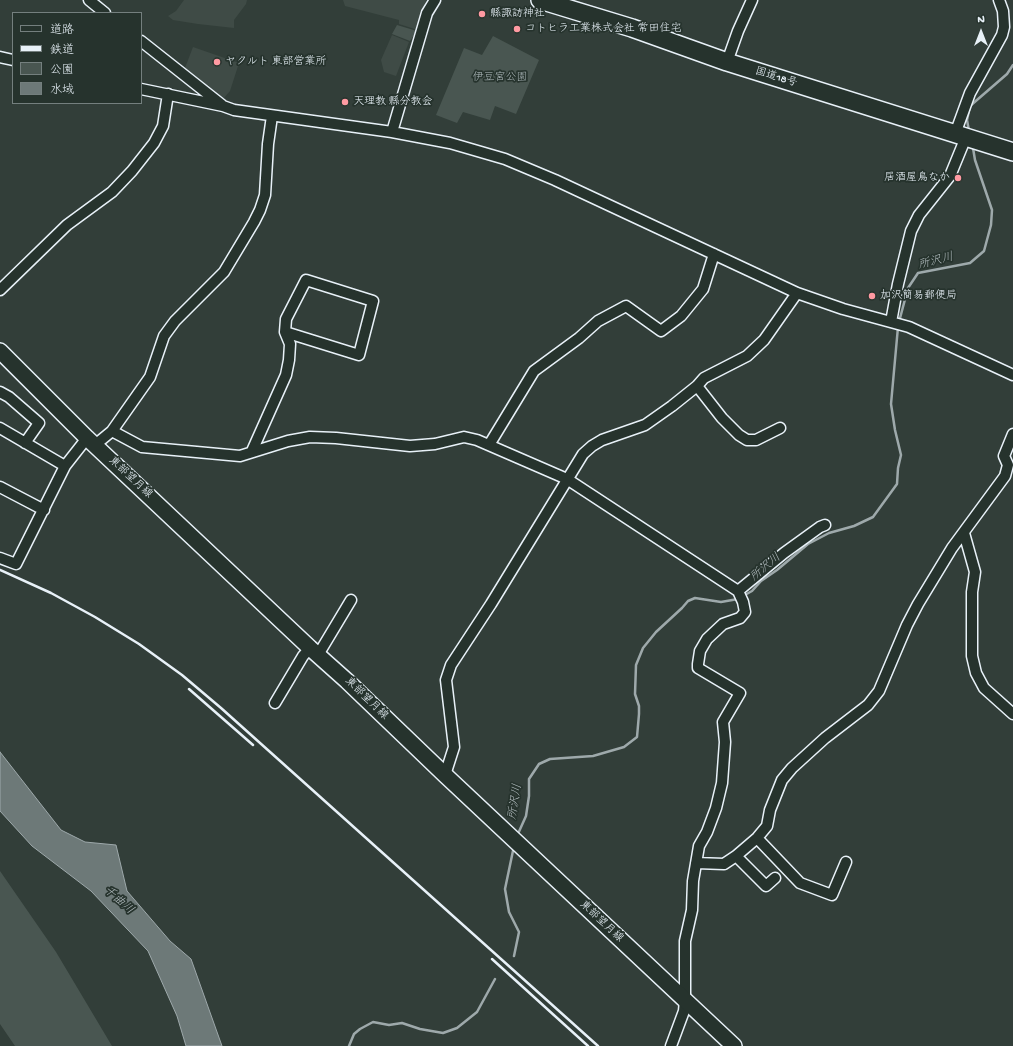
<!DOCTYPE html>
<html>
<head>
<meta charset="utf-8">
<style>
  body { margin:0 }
  #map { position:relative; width:1013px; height:1046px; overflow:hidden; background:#323e39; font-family:"Gochi Hand","Klee One",sans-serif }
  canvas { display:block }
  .legend { position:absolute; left:12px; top:12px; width:130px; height:92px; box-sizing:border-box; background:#26332d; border:1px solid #747f7e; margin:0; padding:5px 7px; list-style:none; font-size:12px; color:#e8f1f8 }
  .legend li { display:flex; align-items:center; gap:8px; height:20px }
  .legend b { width:20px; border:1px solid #747f7e }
  .north { position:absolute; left:961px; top:12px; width:40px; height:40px; -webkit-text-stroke:3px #26332d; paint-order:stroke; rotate:0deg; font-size:11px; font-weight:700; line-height:16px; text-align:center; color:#e8f1f8 }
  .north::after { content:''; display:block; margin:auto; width:14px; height:18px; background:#e8f1f8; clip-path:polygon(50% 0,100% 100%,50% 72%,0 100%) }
</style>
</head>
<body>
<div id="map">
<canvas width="1013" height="1046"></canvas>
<ul class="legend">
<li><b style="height:5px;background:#26332d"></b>道路</li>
<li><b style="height:5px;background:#e8f1f8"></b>鉄道</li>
<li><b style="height:11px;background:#495651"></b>公園</li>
<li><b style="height:11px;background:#6d7978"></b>水域</li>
</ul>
<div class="north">N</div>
</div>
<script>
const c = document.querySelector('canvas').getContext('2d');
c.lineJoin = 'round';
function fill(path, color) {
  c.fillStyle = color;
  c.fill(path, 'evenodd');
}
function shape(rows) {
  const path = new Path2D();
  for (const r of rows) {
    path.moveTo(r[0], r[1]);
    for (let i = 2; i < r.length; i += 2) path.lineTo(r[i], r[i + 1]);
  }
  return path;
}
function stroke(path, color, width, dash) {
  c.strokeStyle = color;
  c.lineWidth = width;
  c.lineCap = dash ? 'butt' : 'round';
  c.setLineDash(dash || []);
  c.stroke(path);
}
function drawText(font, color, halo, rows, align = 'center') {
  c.font = font + ' "Gochi Hand","Klee One",sans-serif';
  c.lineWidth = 3.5;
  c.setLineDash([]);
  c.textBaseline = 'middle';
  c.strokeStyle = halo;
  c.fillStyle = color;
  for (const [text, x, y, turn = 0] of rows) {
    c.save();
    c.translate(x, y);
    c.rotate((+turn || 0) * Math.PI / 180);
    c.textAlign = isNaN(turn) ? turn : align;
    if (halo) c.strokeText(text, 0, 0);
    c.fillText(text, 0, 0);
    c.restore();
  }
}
const built = shape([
  [184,0,247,0,246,4,234,20,234,28,198,24,173,20,168,16,176,11],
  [343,0,426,0,418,30,399,24,399,20,345,6],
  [392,35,409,42,396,76,384,72,381,60],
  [193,47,239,63,230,91,223,99,185,68]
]);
const green = shape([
  [397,25,417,31,410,41,392,34],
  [493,36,539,60,516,114,495,106,490,120,463,112,457,123,436,115,464,48,482,55],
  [0,871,56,952,112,1046,15,1046,0,1024]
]);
const water = shape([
  [0,752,61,830,85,842,116,845,127,891,170,941,191,959,222,1046,186,1046,177,1016,148,951,91,891,32,846,0,811,0,752]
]);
const stream = shape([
  [969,131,967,120,970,106,1007,74,1013,65],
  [899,322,908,288,918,273,970,263,984,251,991,225,992,210,975,160,973,148],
  [743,596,752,591,761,581,777,570,808,544,829,533,854,526,873,517,897,484,898,468,901,455,895,430,891,404,898,327],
  [517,836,526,816,529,796,529,779,539,764,550,759,593,756,624,747,637,737,639,714,639,706,635,694,636,665,643,648,656,632,682,608,688,601,695,598,721,602,738,599],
  [514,846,505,889,509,912,519,932,514,956],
  [349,1046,354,1034,360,1029,373,1022,389,1025,402,1023,420,1029,443,1033,457,1028,477,1012,495,979]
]);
const minor = shape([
  [89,0,105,13],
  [141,41,222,105],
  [0,57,13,60],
  [727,62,738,31,752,0],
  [141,89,223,106,234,110,392,132,450,143,505,159,555,180,797,293,843,309,909,327,1013,375],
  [392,132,427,13,435,0],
  [955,134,970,93,1002,35,1004,27,1003,11,999,0],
  [0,290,67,225,112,192,132,171,154,143,163,126,168,94],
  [891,322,898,284,911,231,919,215,950,176,966,137],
  [697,386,722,418,739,435,747,440,756,440,780,428],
  [0,392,9,397,39,423,25,443],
  [0,428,65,466],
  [112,431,142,447,240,456,288,441,310,437,336,438,410,446,435,444,464,437,477,440,567,479,738,591,743,602,745,612,740,618,723,624,707,639,700,651,698,664,698,668,740,693,723,722,725,742,722,783,716,808,707,832,699,846,693,881,692,910,685,941,685,1000,684,1011,671,1046],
  [95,445,112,431,150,377,164,336,175,321,224,272,254,222,260,210,265,195,268,144,272,116],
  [489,445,534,371,579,338,598,321,626,306,661,331,681,316,703,289,714,254],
  [252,451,286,375,289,360,290,344,285,332,286,319,306,280,373,301,359,355,285,332],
  [0,487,44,510],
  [964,533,975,572,972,592,972,656,976,673,984,688,1013,714],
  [0,558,16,564,65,466,87,438],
  [738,591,784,553,820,527,825,525],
  [318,655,351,600],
  [275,703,303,656,310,648],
  [445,775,454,747,446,680,451,665,491,604,583,454,592,446,602,440,645,425,672,406,697,386,704,378,747,356,764,340,797,293],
  [757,838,800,883,832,895,846,862],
  [736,856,766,886,775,878],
  [696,863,724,864,736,856,757,838,767,826,770,810,782,780,792,768,825,738,868,705,879,691,907,625,918,604,952,548,1005,476,1008,465,1004,456,1013,434]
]);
const secondary = shape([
  [0,351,87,438,310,648,347,681,445,775,734,1046]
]);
const trunk = shape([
  [540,0,632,28,727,62,1013,152]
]);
const rail = shape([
  [0,570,51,593,95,617,139,644,182,675,221,708,598,1046],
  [189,689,253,745],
  [492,959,588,1046]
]);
const markers = [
  [482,14,4,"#ff9aa2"],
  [517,29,4,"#ff9aa2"],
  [217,62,4,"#ff9aa2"],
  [345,102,4,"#ff9aa2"],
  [958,178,4,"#ff9aa2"],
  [872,296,4,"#ff9aa2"]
];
const poiNames = [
  ["縣諏訪神社",490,14],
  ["コトヒラ工業株式会社 常田住宅",525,29],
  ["ヤクルト 東部営業所",225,62],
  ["天理教 縣分教会",353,102],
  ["居酒屋鳥なか",950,178,"right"],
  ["加沢簡易郵便局",880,296]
];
const parkNames = [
  ["伊豆宮公園",500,78]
];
const streetNames = [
  ["国道18号",776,78,17],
  ["東部望月線",130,478,43],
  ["東部望月線",366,699,44],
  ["東部望月線",601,922,43]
];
const waterNames = [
  ["所沢川",936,262,-14],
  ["所沢川",766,568,-40],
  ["所沢川",516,802,-81],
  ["千曲川",118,901,41]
];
fill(built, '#3f4b46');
fill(green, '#495651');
fill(water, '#6d7978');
stroke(water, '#9ea9ab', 1);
stroke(stream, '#9ea9ab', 2.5);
stroke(minor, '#e8f1f8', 13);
stroke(secondary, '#e8f1f8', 18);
stroke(trunk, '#e8f1f8', 20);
stroke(minor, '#26332d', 10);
stroke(secondary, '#26332d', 15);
stroke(trunk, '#26332d', 17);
stroke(rail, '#e8f1f8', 2.5);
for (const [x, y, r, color] of markers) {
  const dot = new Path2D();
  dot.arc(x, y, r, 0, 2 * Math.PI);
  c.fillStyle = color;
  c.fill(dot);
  stroke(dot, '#26332d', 1.5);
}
drawText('11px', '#e8f1f8', '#26332d', poiNames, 'left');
drawText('11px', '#b0bbbe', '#26332d', parkNames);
drawText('11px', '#e8f1f8', '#26332d', streetNames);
drawText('italic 12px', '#b1bbbe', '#26332d', waterNames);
</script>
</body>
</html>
